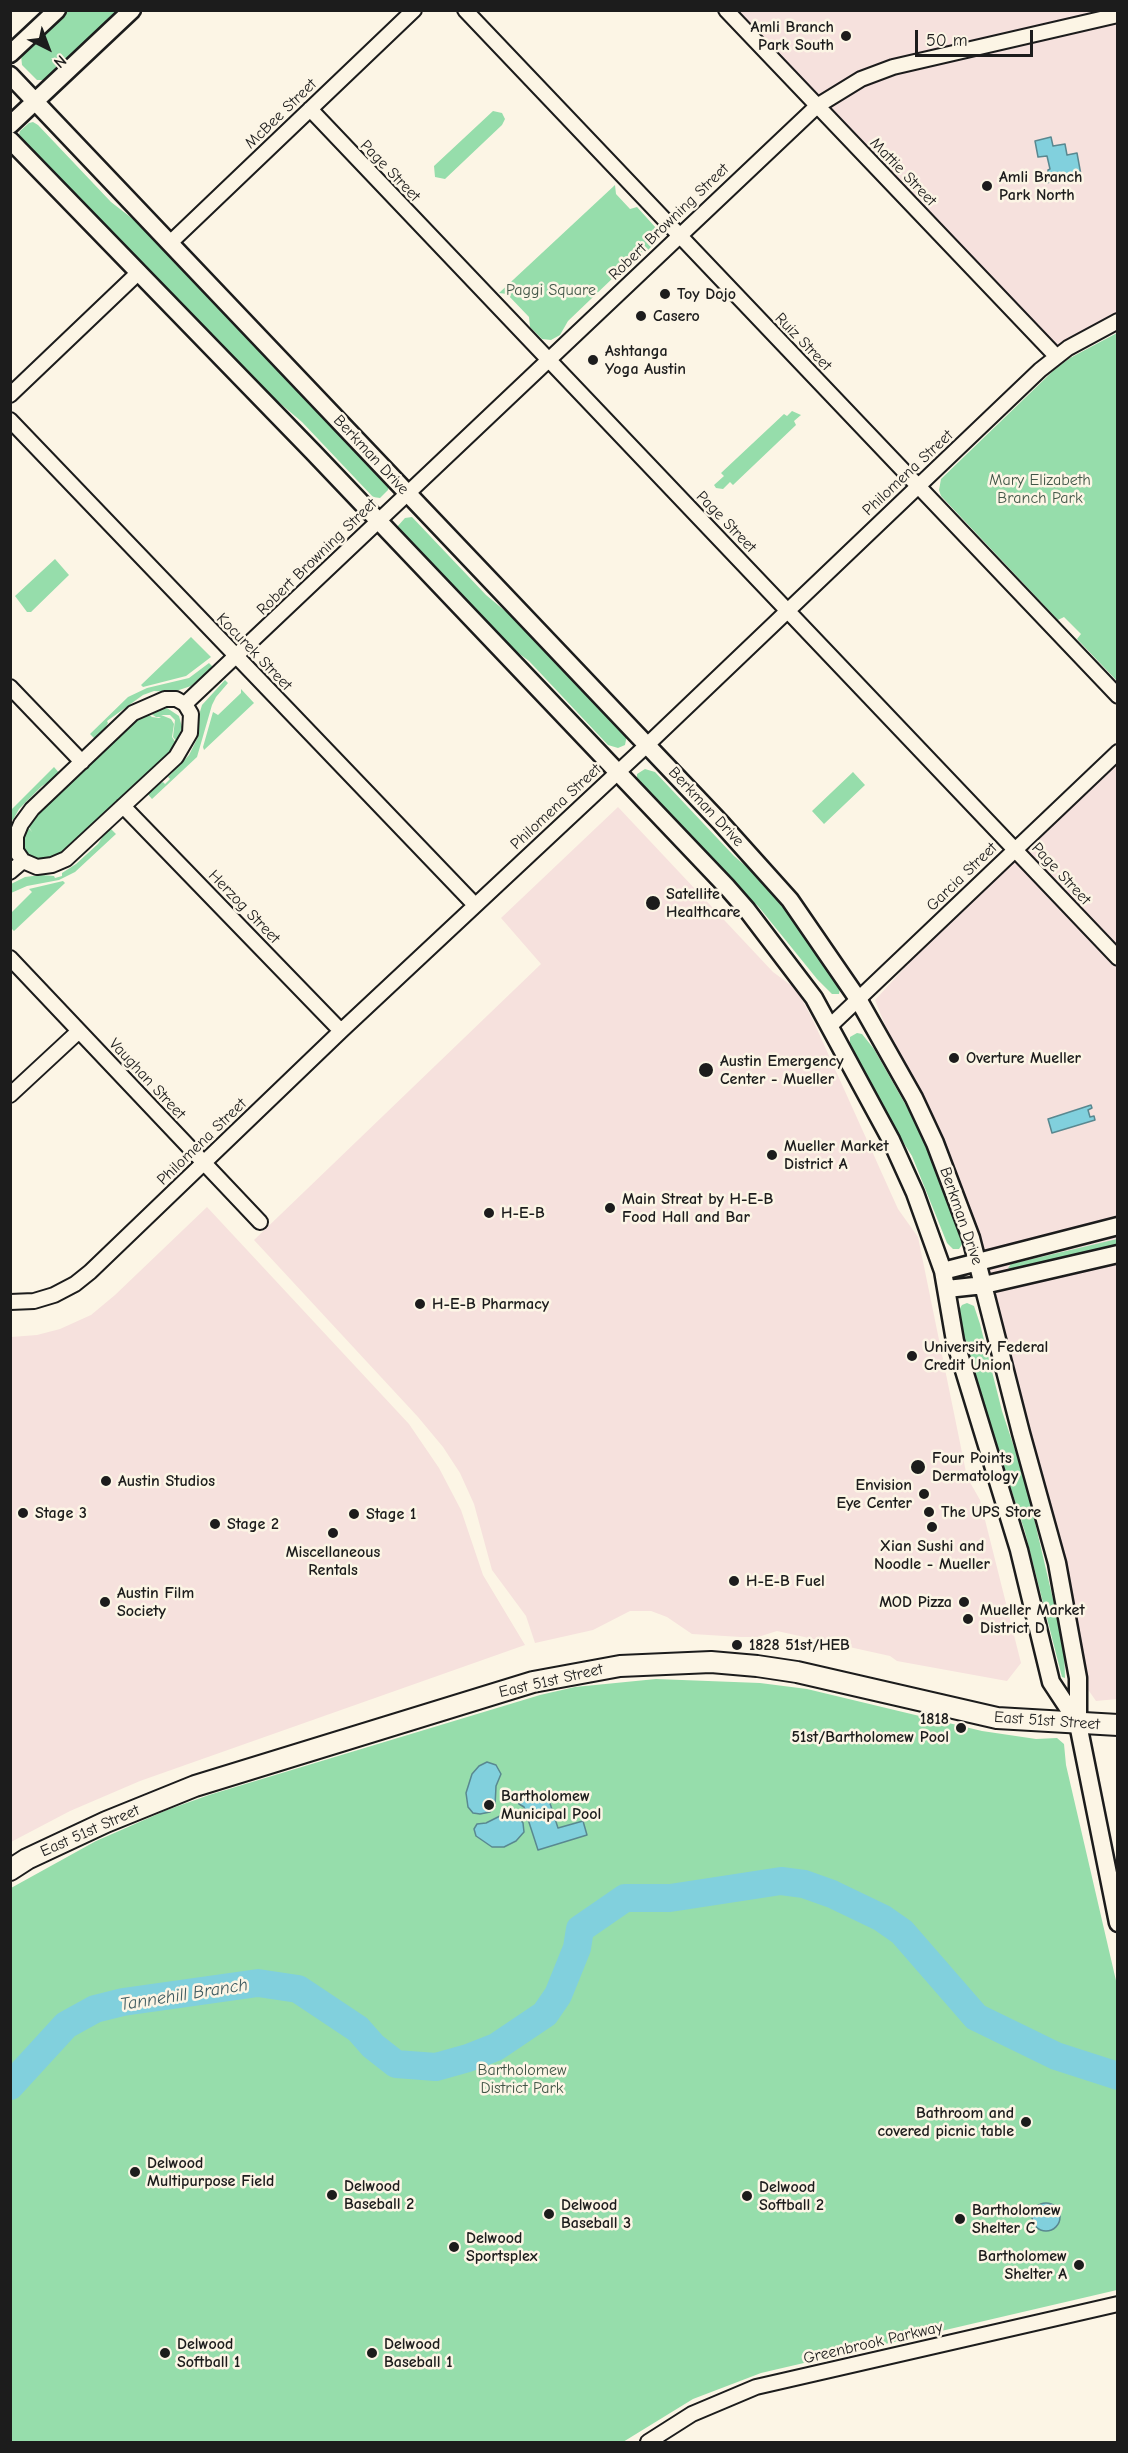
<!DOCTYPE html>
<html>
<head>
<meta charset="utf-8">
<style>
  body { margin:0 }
  #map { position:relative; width:1128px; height:2453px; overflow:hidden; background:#fcf5e5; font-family:"Comic Neue",sans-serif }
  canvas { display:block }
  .frame { position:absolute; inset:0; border:12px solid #1c1c1c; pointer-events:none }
  .north { position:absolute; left:18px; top:18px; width:60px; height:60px; -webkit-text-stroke:4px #fcf5e5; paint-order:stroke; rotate:138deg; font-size:16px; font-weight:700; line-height:24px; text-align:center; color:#1c1c1c }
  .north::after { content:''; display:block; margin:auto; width:21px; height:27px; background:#1c1c1c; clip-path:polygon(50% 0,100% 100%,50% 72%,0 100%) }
  .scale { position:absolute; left:915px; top:30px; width:118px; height:27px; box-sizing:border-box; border:3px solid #1c1c1c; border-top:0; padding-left:8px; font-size:18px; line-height:21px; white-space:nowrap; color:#1c1c1c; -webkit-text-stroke:4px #fcf5e5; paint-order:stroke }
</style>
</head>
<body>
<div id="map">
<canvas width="1128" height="2453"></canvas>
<div class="frame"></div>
<div class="north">N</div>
<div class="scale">50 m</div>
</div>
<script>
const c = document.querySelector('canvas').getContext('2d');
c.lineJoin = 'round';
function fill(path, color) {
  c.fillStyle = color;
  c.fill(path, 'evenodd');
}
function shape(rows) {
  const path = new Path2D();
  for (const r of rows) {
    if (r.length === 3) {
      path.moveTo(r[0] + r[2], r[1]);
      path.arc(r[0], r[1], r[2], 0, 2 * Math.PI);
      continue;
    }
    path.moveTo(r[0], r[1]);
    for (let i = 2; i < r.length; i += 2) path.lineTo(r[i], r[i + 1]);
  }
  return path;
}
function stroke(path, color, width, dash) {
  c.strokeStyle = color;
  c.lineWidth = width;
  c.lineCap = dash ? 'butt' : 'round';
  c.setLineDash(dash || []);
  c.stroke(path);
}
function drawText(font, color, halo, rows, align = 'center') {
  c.font = font + ' "Comic Neue",sans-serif';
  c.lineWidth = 5;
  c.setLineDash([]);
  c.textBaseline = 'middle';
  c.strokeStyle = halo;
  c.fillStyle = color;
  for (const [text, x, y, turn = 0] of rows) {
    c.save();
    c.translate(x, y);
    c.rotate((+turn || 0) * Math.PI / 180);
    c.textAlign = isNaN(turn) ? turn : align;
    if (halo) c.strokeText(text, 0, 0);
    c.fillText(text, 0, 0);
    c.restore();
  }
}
const built = shape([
  [725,11,1117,11,1117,321,1056,356],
  [1117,753,1117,1699,1096,1701,1080,1678,954,1190,914,1098,875,1000,1014,849],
  [618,807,773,972,796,989,812,1018,898,1209,918,1237,967,1477,980,1500,1021,1663,1007,1681,897,1661,890,1656,777,1631,758,1637,741,1637,692,1634,667,1617,651,1611,630,1611,593,1630,535,1643,526,1616,492,1570,474,1504,460,1473,443,1447,418,1417,254,1240,541,964,501,918],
  [207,1207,409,1424,439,1468,461,1510,483,1575,525,1645,140,1781,70,1811,11,1842,11,1337,37,1335,60,1329,91,1315,115,1295]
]);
const green = shape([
  [67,11,120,11,46,80,37,80,22,65,21,55],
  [493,111,502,113,505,119,502,125,445,179,435,177,434,166],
  [29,123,33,122,38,125,111,202,147,230,389,484,388,490,380,498,373,497,302,422,241,370,22,139,19,135,20,131],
  [615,185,616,194,630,209,637,207,656,228,658,236,656,242,648,250,638,254,568,321,560,335,551,340,542,339,530,327,529,317,507,294,499,293],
  [1117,333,1117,681,1077,639,1081,634,1064,617,1058,620,941,496,939,490,941,479,1054,370,1070,358],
  [792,411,801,415,794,421,796,425,733,485,730,482,723,489,716,488,714,485,724,476,721,473,784,414,787,416],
  [412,517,486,595,529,631,627,735,625,745,618,748,608,745,529,661,505,643,396,528,405,518],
  [55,559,69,575,31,612,27,612,15,596],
  [191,637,211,657,186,676,143,687,141,685],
  [209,663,213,667,191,686,173,692,154,691,143,695,107,721,108,723,97,741,90,734,128,697,147,688,189,678],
  [225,680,228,683,216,697,212,705,197,757,152,799,146,792,163,782,165,784,170,779,168,777,189,755,198,737,197,722,202,705],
  [241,689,254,703,204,750,203,747,213,712,218,715,241,693],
  [167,708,179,716,182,727,177,742,173,737,175,720,170,715,161,715,171,719,174,724,172,737,176,743,167,756,63,853,47,860,36,860,28,856,23,848,23,842,28,827,32,832,29,827,40,811,138,718,147,713,152,717,159,718,161,717,156,717,148,712],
  [54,767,61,775,42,786,19,809,13,820,11,819,11,810],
  [645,769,655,772,734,856,771,888,834,973,840,988,839,994,832,994,817,979,758,906,726,878,637,783,637,774],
  [853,772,865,785,824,824,812,811],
  [109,827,116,834,75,872,59,880,27,886,11,893,11,884,25,877,41,875,54,876,55,878,62,876,62,873,76,864,98,844],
  [63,881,65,883,14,931,11,928,11,913,32,892,29,889],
  [857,1033,862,1034,874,1049,930,1148,958,1218,963,1243,959,1249,953,1249,947,1243,912,1156,886,1115,850,1046,850,1037],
  [1117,1239,1117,1245,1012,1270,1008,1268,1011,1264],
  [967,1303,974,1306,980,1324,1002,1411,1025,1480,1064,1646,1065,1678,1062,1677,1025,1532,963,1340,959,1310,962,1305],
  [656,1679,760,1683,807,1689,982,1731,1036,1739,1057,1738,1064,1744,1066,1765,1117,1985,1117,2290,761,2373,693,2399,623,2442,11,2442,11,1888,96,1841,167,1810,209,1795,540,1695,575,1687]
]);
const water = shape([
  [1051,137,1053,146,1065,144,1067,155,1077,153,1081,175,1046,183,1045,175,1048,174,1048,170,1050,169,1047,156,1038,157,1035,141,1051,137],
  [1091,1105,1092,1108,1088,1110,1090,1117,1094,1116,1095,1120,1052,1133,1048,1119,1091,1105],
  [487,1762,496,1765,501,1774,496,1786,495,1806,490,1812,480,1814,473,1813,468,1807,466,1793,472,1774,479,1766,487,1762],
  [546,1791,558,1828,583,1821,587,1835,538,1850,524,1807,519,1804,517,1800,546,1791],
  [508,1812,517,1815,523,1823,524,1832,516,1841,504,1847,492,1847,476,1836,474,1829,477,1824,486,1823,508,1812],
  [1046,2217,14]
]);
const river = shape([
  [10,2086,66,2025,95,2009,123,2002,258,1983,298,1989,358,2029,373,2046,396,2064,436,2067,468,2058,496,2047,545,2014,558,1995,577,1948,580,1929,625,1898,670,1898,781,1881,804,1884,832,1894,882,1918,902,1932,976,2017,1056,2056,1118,2076]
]);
const minor = shape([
  [465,10,1118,696],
  [726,10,1056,356],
  [310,109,1118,958],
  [171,242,414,10],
  [10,395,139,272],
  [10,420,475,905],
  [10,687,82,762],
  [165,699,176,699,185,704,191,714,190,733,176,757,66,859,52,865,37,867,23,861,16,851,16,836,21,824,32,809,133,713,165,699],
  [185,704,817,106,861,79,893,67,1118,15],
  [123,806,341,1031],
  [10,872,23,861],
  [10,958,260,1222],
  [830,1026,1118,752],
  [10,1095,79,1031],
  [10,1302,34,1301,54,1295,75,1284,90,1272,341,1031,647,745,1040,370,1068,348,1118,321],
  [648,2442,692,2414,756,2387,1118,2304]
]);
const tertiary = shape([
  [10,54,57,10],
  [10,75,720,822,790,900,858,999,914,1098,935,1143,971,1238,1021,1433,1057,1563,1078,1678,1078,1724,1118,1923],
  [10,125,132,10],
  [10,140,313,452,726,886,747,910,814,998,891,1140,915,1193,943,1271,955,1341,1019,1550,1051,1682,1078,1723],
  [943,1271,1118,1226],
  [947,1289,984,1285,1118,1254]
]);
const secondary = shape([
  [10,1870,27,1859,106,1822,195,1786,533,1682,620,1666,711,1662,757,1666,797,1672,997,1718,1118,1725]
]);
const markers = [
  [846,36,6,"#1c1c1c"],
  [987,186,6,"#1c1c1c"],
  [665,294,6,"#1c1c1c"],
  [641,316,6,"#1c1c1c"],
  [593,360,6,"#1c1c1c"],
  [653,903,8,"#1c1c1c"],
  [954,1058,6,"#1c1c1c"],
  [706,1070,8,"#1c1c1c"],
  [772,1155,6,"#1c1c1c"],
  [610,1208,6,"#1c1c1c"],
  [489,1213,6,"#1c1c1c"],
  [420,1304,6,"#1c1c1c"],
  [912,1356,6,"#1c1c1c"],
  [918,1467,8,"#1c1c1c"],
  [106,1481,6,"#1c1c1c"],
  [924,1494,6,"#1c1c1c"],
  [929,1512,6,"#1c1c1c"],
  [23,1513,6,"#1c1c1c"],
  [354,1514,6,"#1c1c1c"],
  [215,1524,6,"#1c1c1c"],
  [932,1527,6,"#1c1c1c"],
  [333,1533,6,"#1c1c1c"],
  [734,1581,6,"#1c1c1c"],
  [105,1602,6,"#1c1c1c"],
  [964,1602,6,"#1c1c1c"],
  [968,1619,6,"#1c1c1c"],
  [737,1645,6,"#1c1c1c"],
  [961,1728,6,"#1c1c1c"],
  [489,1805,6,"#1c1c1c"],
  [1026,2122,6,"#1c1c1c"],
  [135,2172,6,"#1c1c1c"],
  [332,2195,6,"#1c1c1c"],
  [747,2196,6,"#1c1c1c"],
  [549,2214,6,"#1c1c1c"],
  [960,2219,6,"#1c1c1c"],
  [454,2247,6,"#1c1c1c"],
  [1079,2265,6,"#1c1c1c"],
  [165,2353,6,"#1c1c1c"],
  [372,2353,6,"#1c1c1c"]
];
const poiNames = [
  ["Amli Branch",834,27,"right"],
  ["Park South",834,45,"right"],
  ["Amli Branch",999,177],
  ["Park North",999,195],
  ["Toy Dojo",677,294],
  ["Casero",653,316],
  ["Ashtanga",605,351],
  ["Yoga Austin",605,369],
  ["Satellite",666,894],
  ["Healthcare",666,912],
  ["Overture Mueller",966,1058],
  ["Austin Emergency",720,1061],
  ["Center - Mueller",720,1079],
  ["Mueller Market",784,1146],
  ["District A",784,1164],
  ["Main Streat by H-E-B",622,1199],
  ["Food Hall and Bar",622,1217],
  ["H-E-B",501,1213],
  ["H-E-B Pharmacy",432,1304],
  ["University Federal",924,1347],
  ["Credit Union",924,1365],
  ["Four Points",932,1458],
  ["Dermatology",932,1476],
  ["Austin Studios",118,1481],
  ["Envision",912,1485,"right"],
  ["Eye Center",912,1503,"right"],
  ["The UPS Store",941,1512],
  ["Stage 3",35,1513],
  ["Stage 1",366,1514],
  ["Stage 2",227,1524],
  ["Xian Sushi and",932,1546,"center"],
  ["Noodle - Mueller",932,1564,"center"],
  ["Miscellaneous",333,1552,"center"],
  ["Rentals",333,1570,"center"],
  ["H-E-B Fuel",746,1581],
  ["Austin Film",117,1593],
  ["Society",117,1611],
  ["MOD Pizza",952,1602,"right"],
  ["Mueller Market",980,1610],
  ["District D",980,1628],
  ["1828 51st/HEB",749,1645],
  ["1818",949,1719,"right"],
  ["51st/Bartholomew Pool",949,1737,"right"],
  ["Bartholomew",501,1796],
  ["Municipal Pool",501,1814],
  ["Bathroom and",1014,2113,"right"],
  ["covered picnic table",1014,2131,"right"],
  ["Delwood",147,2163],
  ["Multipurpose Field",147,2181],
  ["Delwood",344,2186],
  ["Baseball 2",344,2204],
  ["Delwood",759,2187],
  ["Softball 2",759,2205],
  ["Delwood",561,2205],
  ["Baseball 3",561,2223],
  ["Bartholomew",972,2210],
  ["Shelter C",972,2228],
  ["Delwood",466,2238],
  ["Sportsplex",466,2256],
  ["Bartholomew",1067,2256,"right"],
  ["Shelter A",1067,2274,"right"],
  ["Delwood",177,2344],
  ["Softball 1",177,2362],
  ["Delwood",384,2344],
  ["Baseball 1",384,2362]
];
const streetNames = [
  ["McBee Street",281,114,-44],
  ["Page Street",390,171,46],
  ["Mattie Street",903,172,46],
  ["Robert Browning Street",669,222,-44],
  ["Ruiz Street",803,342,46],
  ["Berkman Drive",371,455,47],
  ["Philomena Street",908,473,-43],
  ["Page Street",726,522,46],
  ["Robert Browning Street",317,557,-44],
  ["Kocurek Street",254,652,46],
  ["Philomena Street",556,807,-43],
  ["Berkman Drive",706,807,47],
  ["Page Street",1061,874,47],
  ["Garcia Street",962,877,-44],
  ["Herzog Street",244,907,46],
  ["Vaughan Street",147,1079,47],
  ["Philomena Street",202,1142,-44],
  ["Berkman Drive",961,1216,71],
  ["East 51st Street",551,1681,-13],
  ["East 51st Street",1047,1721,4],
  ["East 51st Street",90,1831,-24],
  ["Greenbrook Parkway",873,2343,-13]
];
const parkNames = [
  ["Paggi Square",551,290],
  ["Mary Elizabeth",1040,480],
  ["Branch Park",1040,498],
  ["Bartholomew",522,2070],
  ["District Park",522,2088]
];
const waterNames = [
  ["Tannehill Branch",184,1995,-9]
];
fill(built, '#f6e1dd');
fill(green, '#96ddab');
fill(water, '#81d0dd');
stroke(water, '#598890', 1.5);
stroke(river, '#81d0dd', 28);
stroke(minor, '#1c1c1c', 18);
stroke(tertiary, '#1c1c1c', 21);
stroke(secondary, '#1c1c1c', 24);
stroke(minor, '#fcf5e5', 14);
stroke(tertiary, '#fcf5e5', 16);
stroke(secondary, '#fcf5e5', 20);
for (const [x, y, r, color] of markers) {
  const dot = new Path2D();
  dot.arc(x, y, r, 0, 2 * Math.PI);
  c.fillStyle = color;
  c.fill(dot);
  stroke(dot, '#fcf5e5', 2);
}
drawText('bold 16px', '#1c1c1c', '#fcf5e5', poiNames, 'left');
drawText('16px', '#1c1c1c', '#fcf5e5', streetNames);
drawText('16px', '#415647', '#fcf5e5', parkNames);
drawText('italic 18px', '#3f5b60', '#fcf5e5', waterNames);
</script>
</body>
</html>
